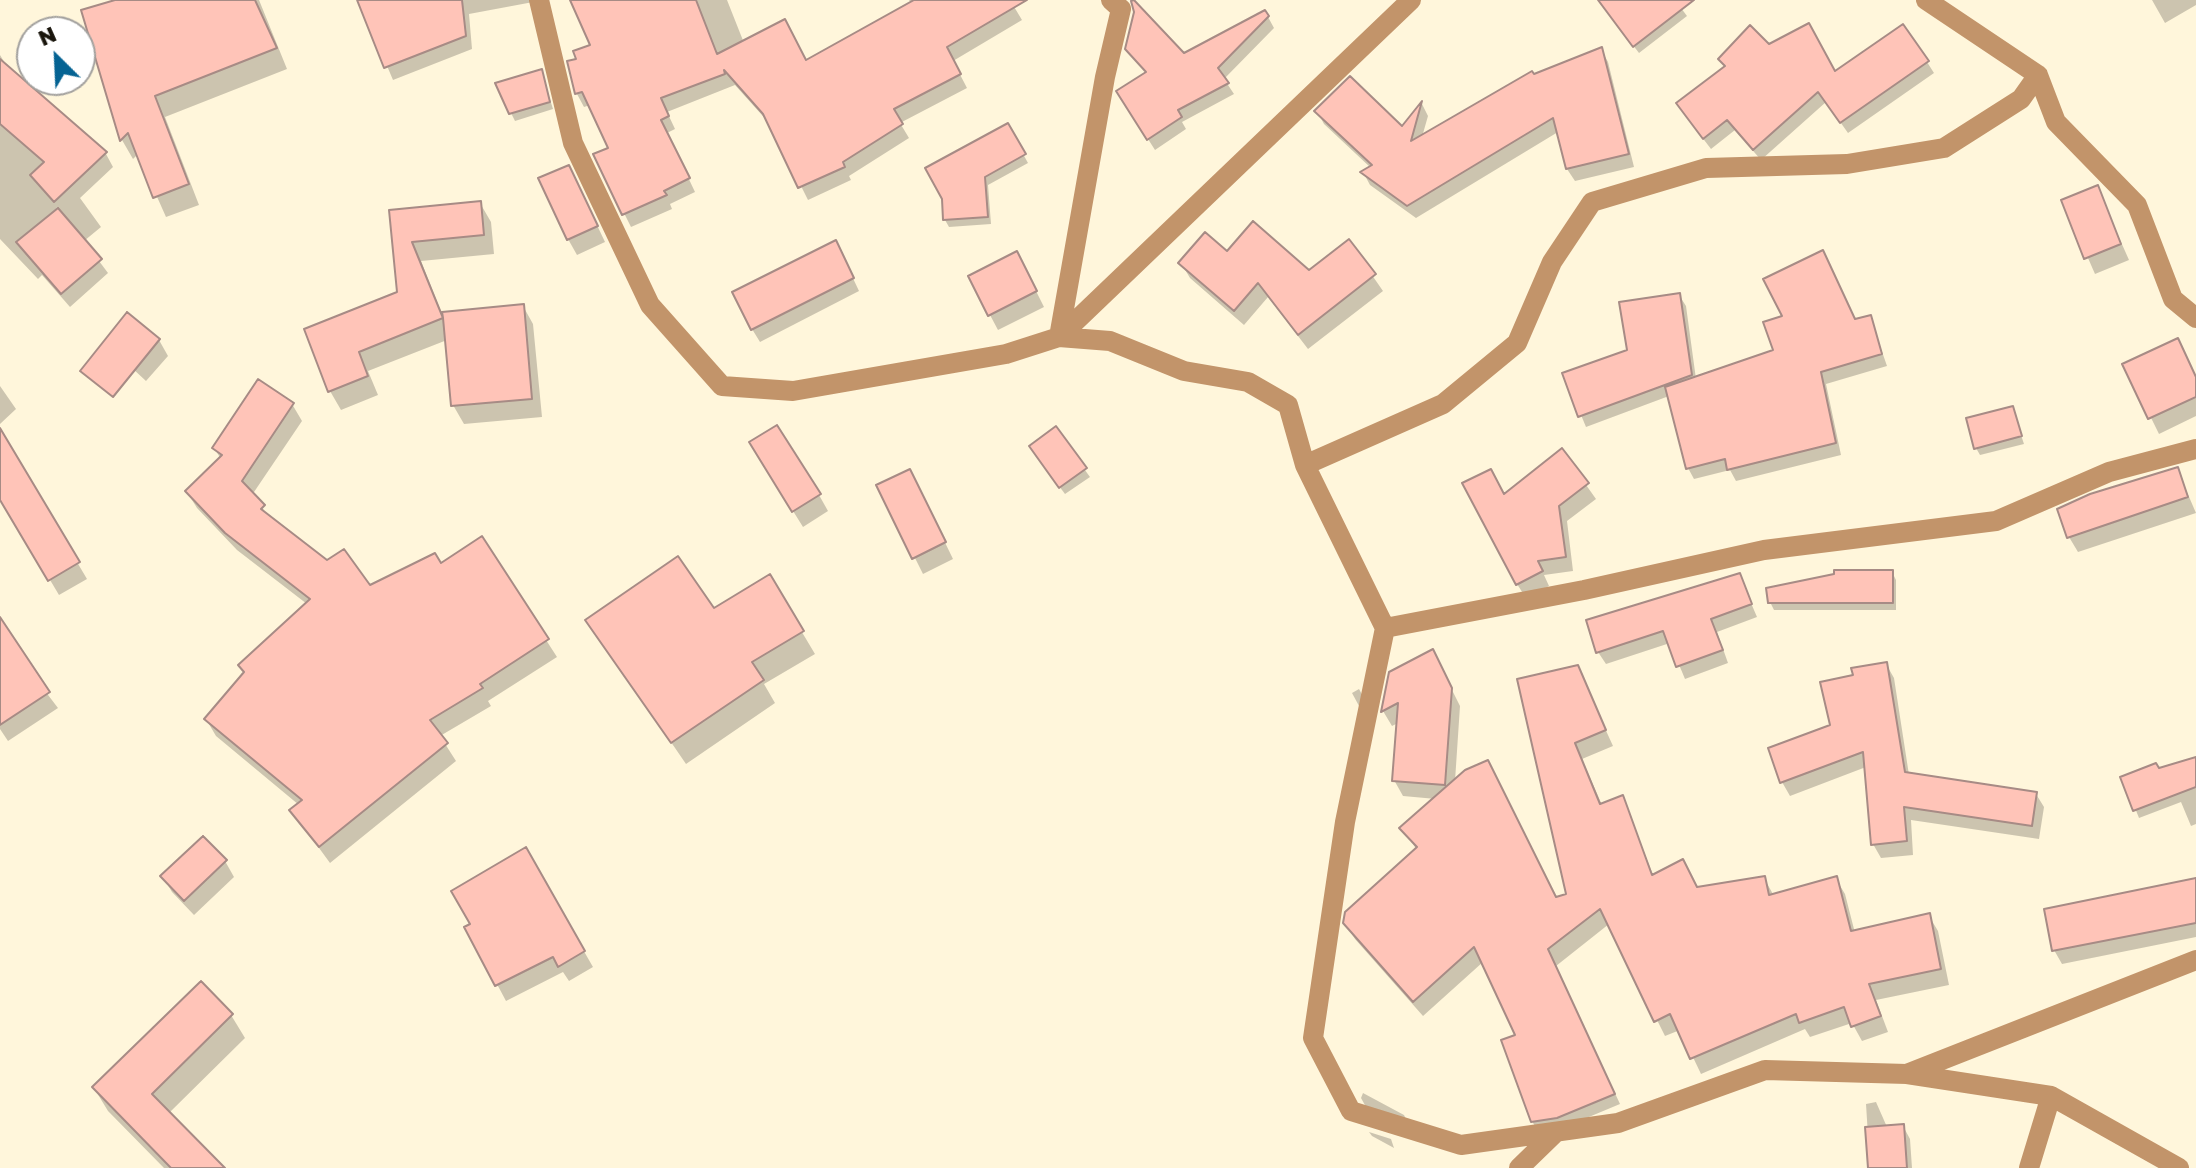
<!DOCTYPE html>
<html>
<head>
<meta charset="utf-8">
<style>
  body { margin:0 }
  #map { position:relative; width:2196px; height:1168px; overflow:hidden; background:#fff6db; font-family:"Golos Text",sans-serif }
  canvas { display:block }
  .north { position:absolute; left:16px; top:16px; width:80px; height:80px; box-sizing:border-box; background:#fff; border:2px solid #a3a19e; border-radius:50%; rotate:336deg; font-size:22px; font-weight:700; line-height:32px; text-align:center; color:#19150c }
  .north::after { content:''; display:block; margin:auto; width:28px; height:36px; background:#056393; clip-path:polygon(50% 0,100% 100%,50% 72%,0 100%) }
</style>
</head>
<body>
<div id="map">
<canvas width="2196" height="1168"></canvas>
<div class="north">N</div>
</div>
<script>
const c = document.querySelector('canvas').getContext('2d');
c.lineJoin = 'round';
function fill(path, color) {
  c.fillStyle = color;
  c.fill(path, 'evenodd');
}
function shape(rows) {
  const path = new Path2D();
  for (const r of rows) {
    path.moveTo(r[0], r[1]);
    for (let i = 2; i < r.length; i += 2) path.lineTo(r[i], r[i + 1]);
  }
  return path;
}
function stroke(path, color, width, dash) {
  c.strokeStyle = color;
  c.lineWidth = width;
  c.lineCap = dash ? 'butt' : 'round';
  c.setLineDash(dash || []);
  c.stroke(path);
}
const shadow = shape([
  [122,0,259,0,287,69,165,117,199,205,166,217,138,154,133,159,122,140,84,11],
  [359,0,544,0,469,14,472,49,393,80],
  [572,0,727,0,744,43,806,63,916,10,909,0,1010,0,1022,20,953,61,967,88,900,123,909,138,849,176,851,180,808,200,770,124,735,85,667,112,675,129,667,133,695,192,670,204,672,209,631,227,595,155,611,149,590,105,584,107,577,94,569,63,579,60,592,46],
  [1642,0,1675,0,1687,16,1639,53,1619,27],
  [2152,0,2196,0,2196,5,2165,23],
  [1268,17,1274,28,1224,79,1234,94,1182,122,1186,129,1155,150,1125,103,1147,74,1127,48,1183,56],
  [1601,49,1608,62,1634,167,1575,181,1567,169,1558,132,1416,218,1370,185,1363,172,1371,168,1324,124,1317,111,1402,129,1422,104,1428,116,1422,137,1534,77],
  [0,55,9,70,106,154,113,167,80,198,101,227,84,241,108,273,70,307,42,275,38,279,0,239],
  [1720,59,1835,74,1927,62,1934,73,1848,133,1826,102,1761,160,1735,130,1711,149,1685,115,1726,68],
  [541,71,553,109,515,121,511,113],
  [1007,125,1028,163,988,185,991,224,949,227,945,220],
  [577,183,605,242,577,255,568,239],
  [2097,188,2129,260,2095,274,2063,201],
  [480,203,491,222,494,254,421,261,442,314,523,306,533,324,542,417,464,424,453,405,447,340,368,371,378,395,341,410,330,391,400,293,391,212],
  [1349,242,1383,291,1308,349,1268,297,1244,325,1190,278,1181,263,1228,254,1309,272],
  [842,255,859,291,760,342,752,329],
  [1025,269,1044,307,998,330,990,315],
  [1679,295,1686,306,1696,379,1776,351,1784,317,1856,321,1870,317,1887,366,1826,384,1841,455,1736,481,1730,470,1694,479,1688,468,1669,396,1586,427,1564,374,1630,352],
  [159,340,168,356,146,381,118,355],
  [2125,365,2196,378,2196,416,2159,434],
  [0,386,16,409,0,424],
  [292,404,302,421,252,495,271,519,327,563,369,588,440,566,481,539,557,657,488,701,491,706,440,736,456,761,330,863,292,811,299,805,216,736,206,719,307,604,237,550,197,508,187,492,221,459,214,448],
  [2012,408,2024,444,1980,455,1976,448],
  [1055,429,1090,477,1065,494,1035,454],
  [0,432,87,579,59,595,0,496],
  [1562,451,1596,499,1567,521,1573,571,1544,575,1549,586,1526,598,1517,584,1504,497],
  [760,458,819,495,828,511,803,527],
  [2177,469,2196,513,2078,552,2069,537],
  [879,486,918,487,953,559,923,574],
  [1892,572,1896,580,1896,610,1774,610,1770,602],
  [1739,575,1757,617,1717,632,1728,663,1685,679,1670,643,1606,664,1598,652],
  [769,577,815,654,764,684,775,703,686,764,588,621,713,611],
  [0,632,58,708,8,741,0,729],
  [1886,664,1894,678,1909,775,2036,794,2044,807,2039,839,1911,820,1913,855,1881,858,1873,844,1866,767,1790,796,1782,782,1832,726,1855,677],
  [1577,667,1613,746,1582,759,1602,805,1622,797,1654,877,1697,889,1764,878,1774,896,1836,879,1845,894,1855,933,1929,916,1938,931,1949,985,1876,1000,1888,1032,1862,1041,1852,1023,1810,1037,1805,1029,1701,1074,1680,1030,1665,1036,1609,924,1556,966,1620,1104,1541,1137,1532,1121,1518,1037,1483,962,1423,1016,1355,939,1345,923,1417,850,1402,828,1436,799,1403,796,1394,780,1398,723,1392,726,1383,711,1391,673,1441,668,1460,706,1455,781,1556,899,1568,895],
  [1359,689,1367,704,1365,717,1352,693],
  [2196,759,2196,824,2191,826,2181,802,2139,818,2123,778],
  [525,849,593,967,569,981,563,972,506,1001,467,928,473,925],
  [225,861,234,877,194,915,172,892,163,877],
  [2196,880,2196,937,2062,964,2054,950],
  [231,1015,245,1038,169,1113,222,1168,164,1168,108,1111,94,1088],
  [1363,1093,1404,1115,1406,1119,1366,1107,1361,1098],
  [1876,1102,1887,1127,1903,1126,1910,1139,1912,1168,1870,1168,1866,1104],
  [1369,1132,1391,1139,1394,1148,1372,1136]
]);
const building = shape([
  [115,0,255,0,277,48,155,96,189,184,153,198,128,133,120,141,81,10,115,0],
  [357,0,462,0,466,36,384,68,357,0],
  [570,0,696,0,717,54,785,19,806,60,914,0,1027,0,947,47,961,74,894,109,903,124,843,162,845,167,798,188,763,114,724,70,725,74,661,98,669,116,661,120,690,178,664,191,667,195,622,215,593,154,608,148,582,92,575,94,567,61,576,59,573,51,590,45,570,0],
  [1134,0,1184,53,1265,10,1269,16,1218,68,1229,83,1178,110,1182,117,1147,140,1116,91,1146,72,1125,49,1134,12,1131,1,1134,0],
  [1598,0,1694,0,1633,47,1598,0],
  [1809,23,1835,71,1903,24,1929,61,1840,123,1818,92,1753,150,1727,120,1703,139,1676,103,1725,66,1718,59,1750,25,1769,44,1809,23],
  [1602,47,1629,154,1566,169,1553,118,1407,206,1360,172,1372,165,1314,111,1350,76,1402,126,1422,101,1411,141,1532,71,1534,74,1602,47],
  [0,59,107,152,54,202,30,175,44,162,0,124,0,59],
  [542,69,550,102,509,114,495,83,542,69],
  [1008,123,1026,154,985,177,988,217,943,220,942,199,925,168,1008,123],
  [569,165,598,226,567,240,538,178,569,165],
  [2098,185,2121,244,2084,259,2061,200,2098,185],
  [481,201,484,235,412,242,443,318,442,312,524,304,532,399,451,406,443,318,359,352,368,376,328,392,304,329,397,292,389,210,481,201],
  [58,208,102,259,61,294,16,242,58,208],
  [1253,221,1309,270,1349,239,1376,274,1298,335,1258,283,1234,311,1178,263,1205,232,1227,251,1253,221],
  [836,240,854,278,751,330,732,292,836,240],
  [1823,250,1855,319,1871,315,1882,354,1821,372,1836,443,1727,470,1725,459,1686,469,1665,387,1773,350,1763,322,1782,316,1763,279,1823,250],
  [1017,251,1037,291,988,316,968,276,1017,251],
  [1680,293,1692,375,1578,417,1562,373,1627,350,1619,302,1680,293],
  [127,312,160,339,113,397,80,371,127,312],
  [2178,338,2196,377,2196,397,2148,419,2122,364,2178,338],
  [258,379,294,403,242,481,265,505,261,509,327,560,344,549,370,585,435,553,441,563,482,536,549,639,480,684,483,688,430,720,448,743,319,847,289,810,302,800,204,719,244,672,238,665,310,599,225,533,185,491,222,455,212,448,258,379],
  [2013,406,2022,436,1974,449,1966,418,2013,406],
  [777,425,821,494,792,512,749,442,777,425],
  [1056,426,1087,468,1059,488,1029,446,1056,426],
  [0,428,80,562,48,581,0,500,0,428],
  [1562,448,1589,483,1559,506,1566,557,1538,561,1543,571,1516,585,1462,483,1491,469,1504,494,1562,448],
  [2178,467,2188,497,2067,538,2057,509,2090,494,2178,467],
  [910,469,946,542,912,559,876,485,910,469],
  [678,556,714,608,770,574,804,631,752,662,764,680,671,743,585,620,678,556],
  [1834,570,1893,570,1893,603,1768,603,1766,588,1834,574,1834,570],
  [1740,573,1752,604,1711,619,1723,650,1676,667,1663,631,1596,653,1586,620,1740,573],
  [0,617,50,692,0,725,0,617],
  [1433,649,1452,688,1445,785,1392,781,1398,703,1381,712,1389,672,1433,649],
  [1887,662,1905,772,2037,792,2032,826,1904,807,1907,841,1871,845,1863,752,1780,783,1768,748,1830,725,1820,682,1853,675,1851,668,1887,662],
  [1578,665,1606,730,1575,743,1600,804,1623,795,1652,875,1683,859,1697,887,1765,876,1769,895,1837,876,1851,931,1930,913,1941,969,1869,984,1881,1016,1851,1027,1844,1007,1799,1023,1796,1014,1690,1059,1670,1014,1654,1022,1600,909,1548,949,1615,1094,1557,1118,1531,1122,1501,1040,1515,1035,1474,947,1413,1002,1343,923,1345,912,1417,847,1399,828,1465,770,1488,760,1556,897,1566,894,1517,679,1578,665],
  [2196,757,2196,787,2133,811,2120,777,2156,763,2159,768,2196,757],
  [203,836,227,860,184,901,160,876,203,836],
  [526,847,585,951,558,967,553,957,495,986,464,927,470,924,451,891,526,847],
  [2196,878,2196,923,2052,951,2044,909,2196,878],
  [201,981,233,1014,152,1094,225,1168,171,1168,92,1087,201,981],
  [1904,1124,1907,1168,1868,1168,1865,1127,1904,1124]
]);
const minor = shape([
  [539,0,573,143,650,305,722,386,793,391,1006,354,1059,337,1110,341,1184,371,1248,382,1288,405,1305,465,1385,628,1345,822,1313,1038,1351,1111,1461,1145,1618,1123,1765,1070,1907,1074,2051,1096,2029,1168],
  [1111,0,1121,9,1105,77,1059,337,1411,0],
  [1926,0,2038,75,2056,122,2137,205,2173,299,2196,318],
  [1305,465,1443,404,1517,343,1552,262,1592,202,1706,168,1847,164,1944,148,2021,99,2038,75],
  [1385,628,1584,590,1764,550,1996,521,2109,472,2196,449],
  [1909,1073,2196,960],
  [2051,1096,2179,1168],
  [1519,1168,1556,1132]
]);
fill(shadow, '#0003');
fill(building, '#ffc4b8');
stroke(building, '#a78b85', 2);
stroke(minor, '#c2946a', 20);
</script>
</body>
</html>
